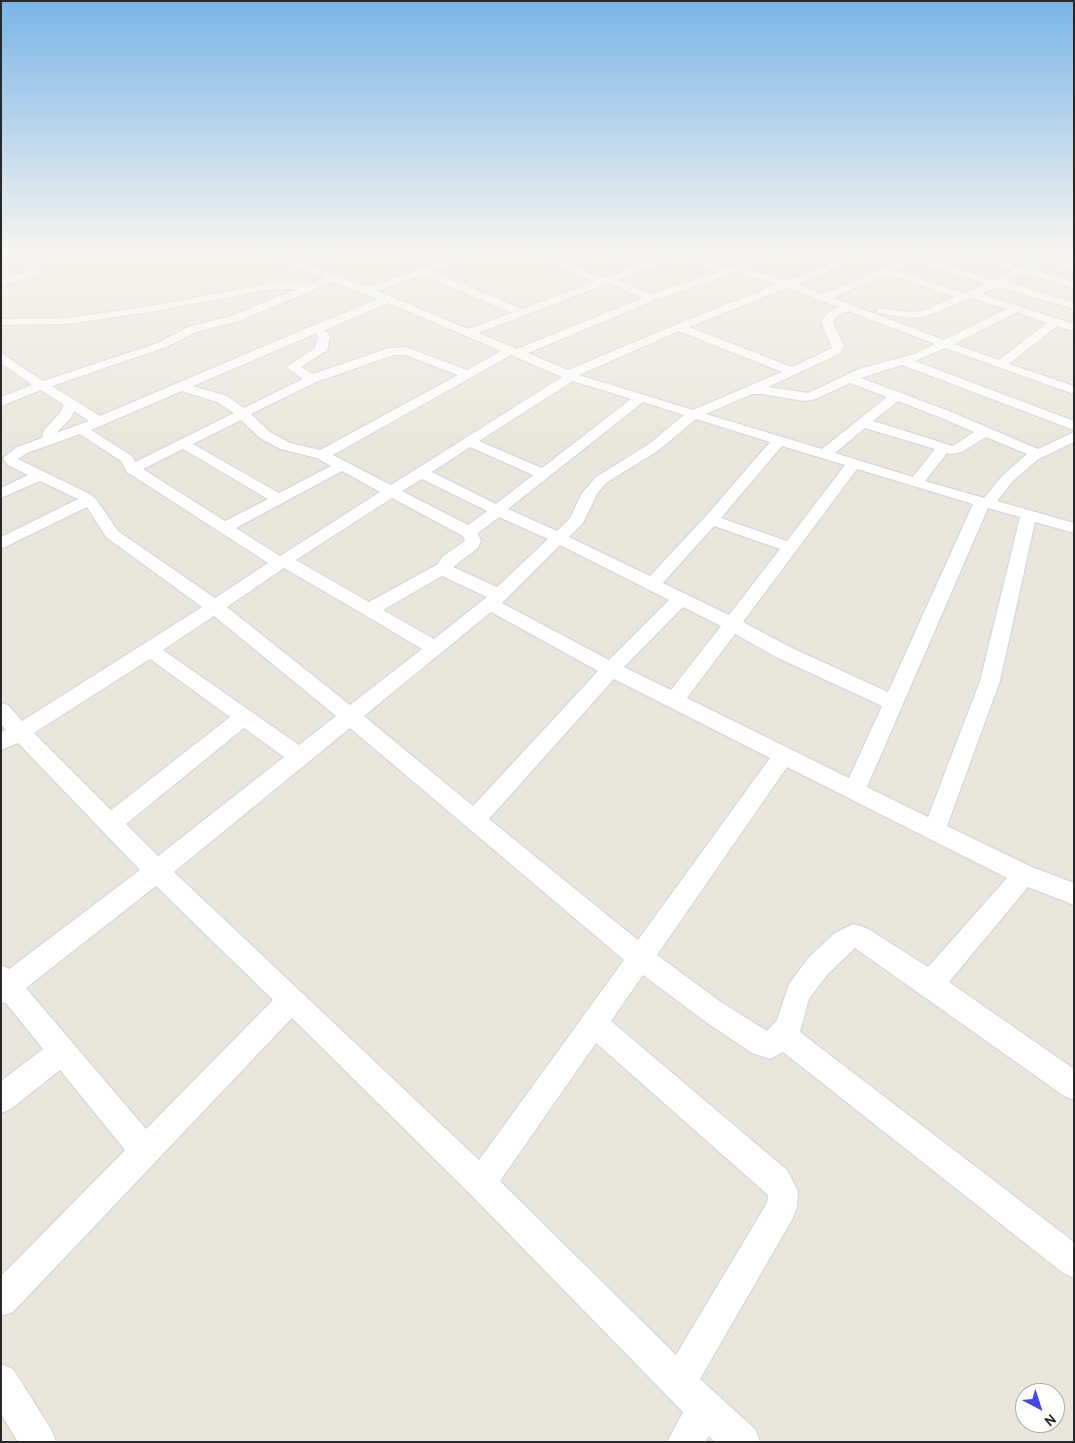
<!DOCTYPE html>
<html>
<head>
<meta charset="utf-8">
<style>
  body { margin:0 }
  #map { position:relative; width:1075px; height:1443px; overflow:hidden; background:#eae6db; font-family:Overpass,sans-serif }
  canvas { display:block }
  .frame { position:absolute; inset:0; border:2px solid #282828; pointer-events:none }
  .north { position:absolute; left:1015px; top:1383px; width:50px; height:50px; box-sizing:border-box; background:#fff; border:1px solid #a9a9a9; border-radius:50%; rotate:140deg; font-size:14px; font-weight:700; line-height:20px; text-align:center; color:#282828 }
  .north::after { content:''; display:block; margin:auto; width:18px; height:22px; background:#4147f1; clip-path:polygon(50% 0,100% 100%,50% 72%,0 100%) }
</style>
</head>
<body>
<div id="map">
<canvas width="1075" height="1443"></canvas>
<div class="frame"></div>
<div class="north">N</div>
</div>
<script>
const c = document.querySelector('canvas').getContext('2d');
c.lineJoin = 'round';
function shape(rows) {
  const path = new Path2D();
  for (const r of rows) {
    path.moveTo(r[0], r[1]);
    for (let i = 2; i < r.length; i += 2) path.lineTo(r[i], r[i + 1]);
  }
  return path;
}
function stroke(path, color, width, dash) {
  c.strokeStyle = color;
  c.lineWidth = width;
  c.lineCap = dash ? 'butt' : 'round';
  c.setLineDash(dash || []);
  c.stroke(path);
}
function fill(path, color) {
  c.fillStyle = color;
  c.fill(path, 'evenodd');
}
const minor = shape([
  [1,250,11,250,40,271,34,276,1,286,1,280,28,271,2,252,1,250],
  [251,250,264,250,289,259,323,250,338,250,336,252,299,262,368,287,474,250,487,250,485,252,432,271,522,309,594,282,525,252,523,250,535,250,603,278,634,267,601,252,599,250,611,250,643,263,680,250,693,250,688,253,728,268,784,250,797,250,795,252,747,269,787,281,865,250,878,250,876,252,797,284,824,294,923,250,935,250,922,257,994,280,1013,270,952,252,950,250,964,250,1020,266,1033,259,1009,252,1007,250,1022,250,1074,264,1074,270,1043,262,1030,269,1074,282,1074,288,1022,273,1006,282,1074,302,1074,309,998,287,981,294,1074,324,1074,331,1057,326,1009,364,1074,386,1074,394,945,348,915,361,1074,421,1074,430,902,365,861,378,949,411,1038,449,1074,432,1074,442,1037,460,1012,482,997,501,1074,523,1074,533,1035,522,1000,681,947,826,1032,867,1074,883,1074,905,1028,887,949,982,1074,1069,1074,1100,1064,1096,855,948,827,975,809,999,800,1032,1074,1242,1074,1278,1063,1273,783,1052,770,1059,752,1053,703,1020,643,975,611,1021,787,1170,798,1191,797,1207,793,1218,700,1379,755,1429,760,1442,715,1442,709,1436,705,1442,667,1442,683,1412,470,1194,292,1018,13,1312,1,1316,1,1276,125,1150,60,1070,11,1109,1,1113,1,1081,43,1049,5,1002,1,1004,1,965,9,969,140,870,18,743,1,750,1,732,6,730,1,724,1,703,8,705,22,721,202,607,106,537,87,507,1,549,1,537,78,499,40,481,1,498,1,488,28,475,8,465,3,458,17,447,42,438,44,430,60,413,64,405,41,390,1,406,1,397,32,385,1,363,1,353,43,381,158,343,188,327,231,316,297,289,272,289,156,311,68,324,1,325,1,319,68,318,156,305,272,283,304,283,308,285,324,278,251,250],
  [679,257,718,272,651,294,618,280,679,257],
  [913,261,985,284,965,293,895,270,913,261],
  [737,272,777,284,675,325,568,370,528,353,655,300,737,272],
  [886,274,955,297,922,311,908,312,882,308,878,309,876,311,878,313,908,318,924,317,972,298,1006,309,944,340,833,298,886,274],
  [422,275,512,313,468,329,378,291,422,275],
  [333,282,378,299,314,325,100,416,52,386,166,347,196,332,239,321,333,282],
  [609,283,642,298,517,349,478,333,609,283],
  [787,288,838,307,829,312,821,322,832,348,792,367,689,327,787,288],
  [388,303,464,335,501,351,467,370,406,347,389,348,313,374,301,367,327,350,330,336,325,330,388,303],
  [848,311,935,344,914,354,859,369,808,393,768,387,841,353,844,346,833,322,837,316,848,311],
  [1017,312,1047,323,999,360,954,344,1017,312],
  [679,331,782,372,693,410,579,375,679,331],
  [317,333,318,336,315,348,286,367,303,379,244,408,227,396,193,386,317,333],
  [394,355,405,355,458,375,320,450,290,443,270,432,251,414,316,382,394,355],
  [511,355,562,377,391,485,333,455,511,355],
  [573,381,631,399,542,468,479,441,573,381],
  [850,383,887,397,822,449,706,414,752,394,762,394,804,401,816,399,850,383],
  [182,391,217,402,234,413,135,462,132,456,91,430,182,391],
  [898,401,939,417,974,432,953,446,873,421,898,401],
  [643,402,684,415,649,444,596,477,582,493,570,518,557,531,508,509,643,402],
  [74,411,89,421,56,433,71,418,74,411],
  [696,419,770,442,705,517,650,576,569,537,583,523,597,494,606,483,659,450,696,419],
  [241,420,260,438,280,449,317,458,331,466,279,493,193,444,241,420],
  [865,428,935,449,913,477,835,453,865,428],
  [80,434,121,461,127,472,268,563,215,598,118,531,96,499,90,494,18,459,27,453,80,434],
  [986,437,1027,454,1002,476,984,498,925,481,947,453,952,454,962,452,986,437],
  [782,446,845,465,787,541,721,518,782,446],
  [470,447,533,475,496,504,432,472,470,447],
  [183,449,268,499,225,521,143,469,183,449],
  [857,469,973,504,888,692,790,647,743,622,857,469],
  [342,471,380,492,280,556,236,528,342,471],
  [422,479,487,511,468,525,402,491,422,479],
  [392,498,463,536,465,541,442,557,438,564,369,602,296,560,392,498],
  [988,508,1020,517,980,681,928,817,867,787,988,508],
  [499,517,548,539,497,587,453,567,478,548,481,541,478,533,499,517],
  [714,526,780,549,729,615,663,583,714,526],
  [560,545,669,600,609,660,502,603,560,545],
  [284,568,363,614,422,649,350,705,227,607,284,568],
  [442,576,487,597,434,639,383,610,442,576],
  [683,607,721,626,671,690,624,667,683,607],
  [491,612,598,671,473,806,364,716,491,612],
  [214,616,336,716,299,745,163,650,214,616],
  [735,634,776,657,882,706,849,778,687,698,735,634],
  [150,659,230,717,111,810,34,733,150,659],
  [614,679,770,758,638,940,489,819,614,679],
  [244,728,284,757,158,856,126,824,244,728],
  [350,728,624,960,479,1160,174,872,350,728],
  [787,767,1007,878,928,967,870,930,861,926,853,924,835,933,809,957,789,984,777,1020,767,1031,721,1002,657,955,787,767],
  [156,886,273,1000,146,1129,26,988,156,886],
  [596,1043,768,1195,767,1203,676,1355,500,1181,596,1043],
  [1063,250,1074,250,1074,254,1065,252,1063,250],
  [1,1364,13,1369,51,1429,56,1442,18,1442,1,1414,1,1364]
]);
stroke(minor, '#d0d1e1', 2);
fill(minor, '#fff');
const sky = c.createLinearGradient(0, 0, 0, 452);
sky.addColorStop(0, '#79b5e8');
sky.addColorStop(0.55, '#f6f4ef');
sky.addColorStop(1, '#f6f4ef00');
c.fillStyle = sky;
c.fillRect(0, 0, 1075, 452);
</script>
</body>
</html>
